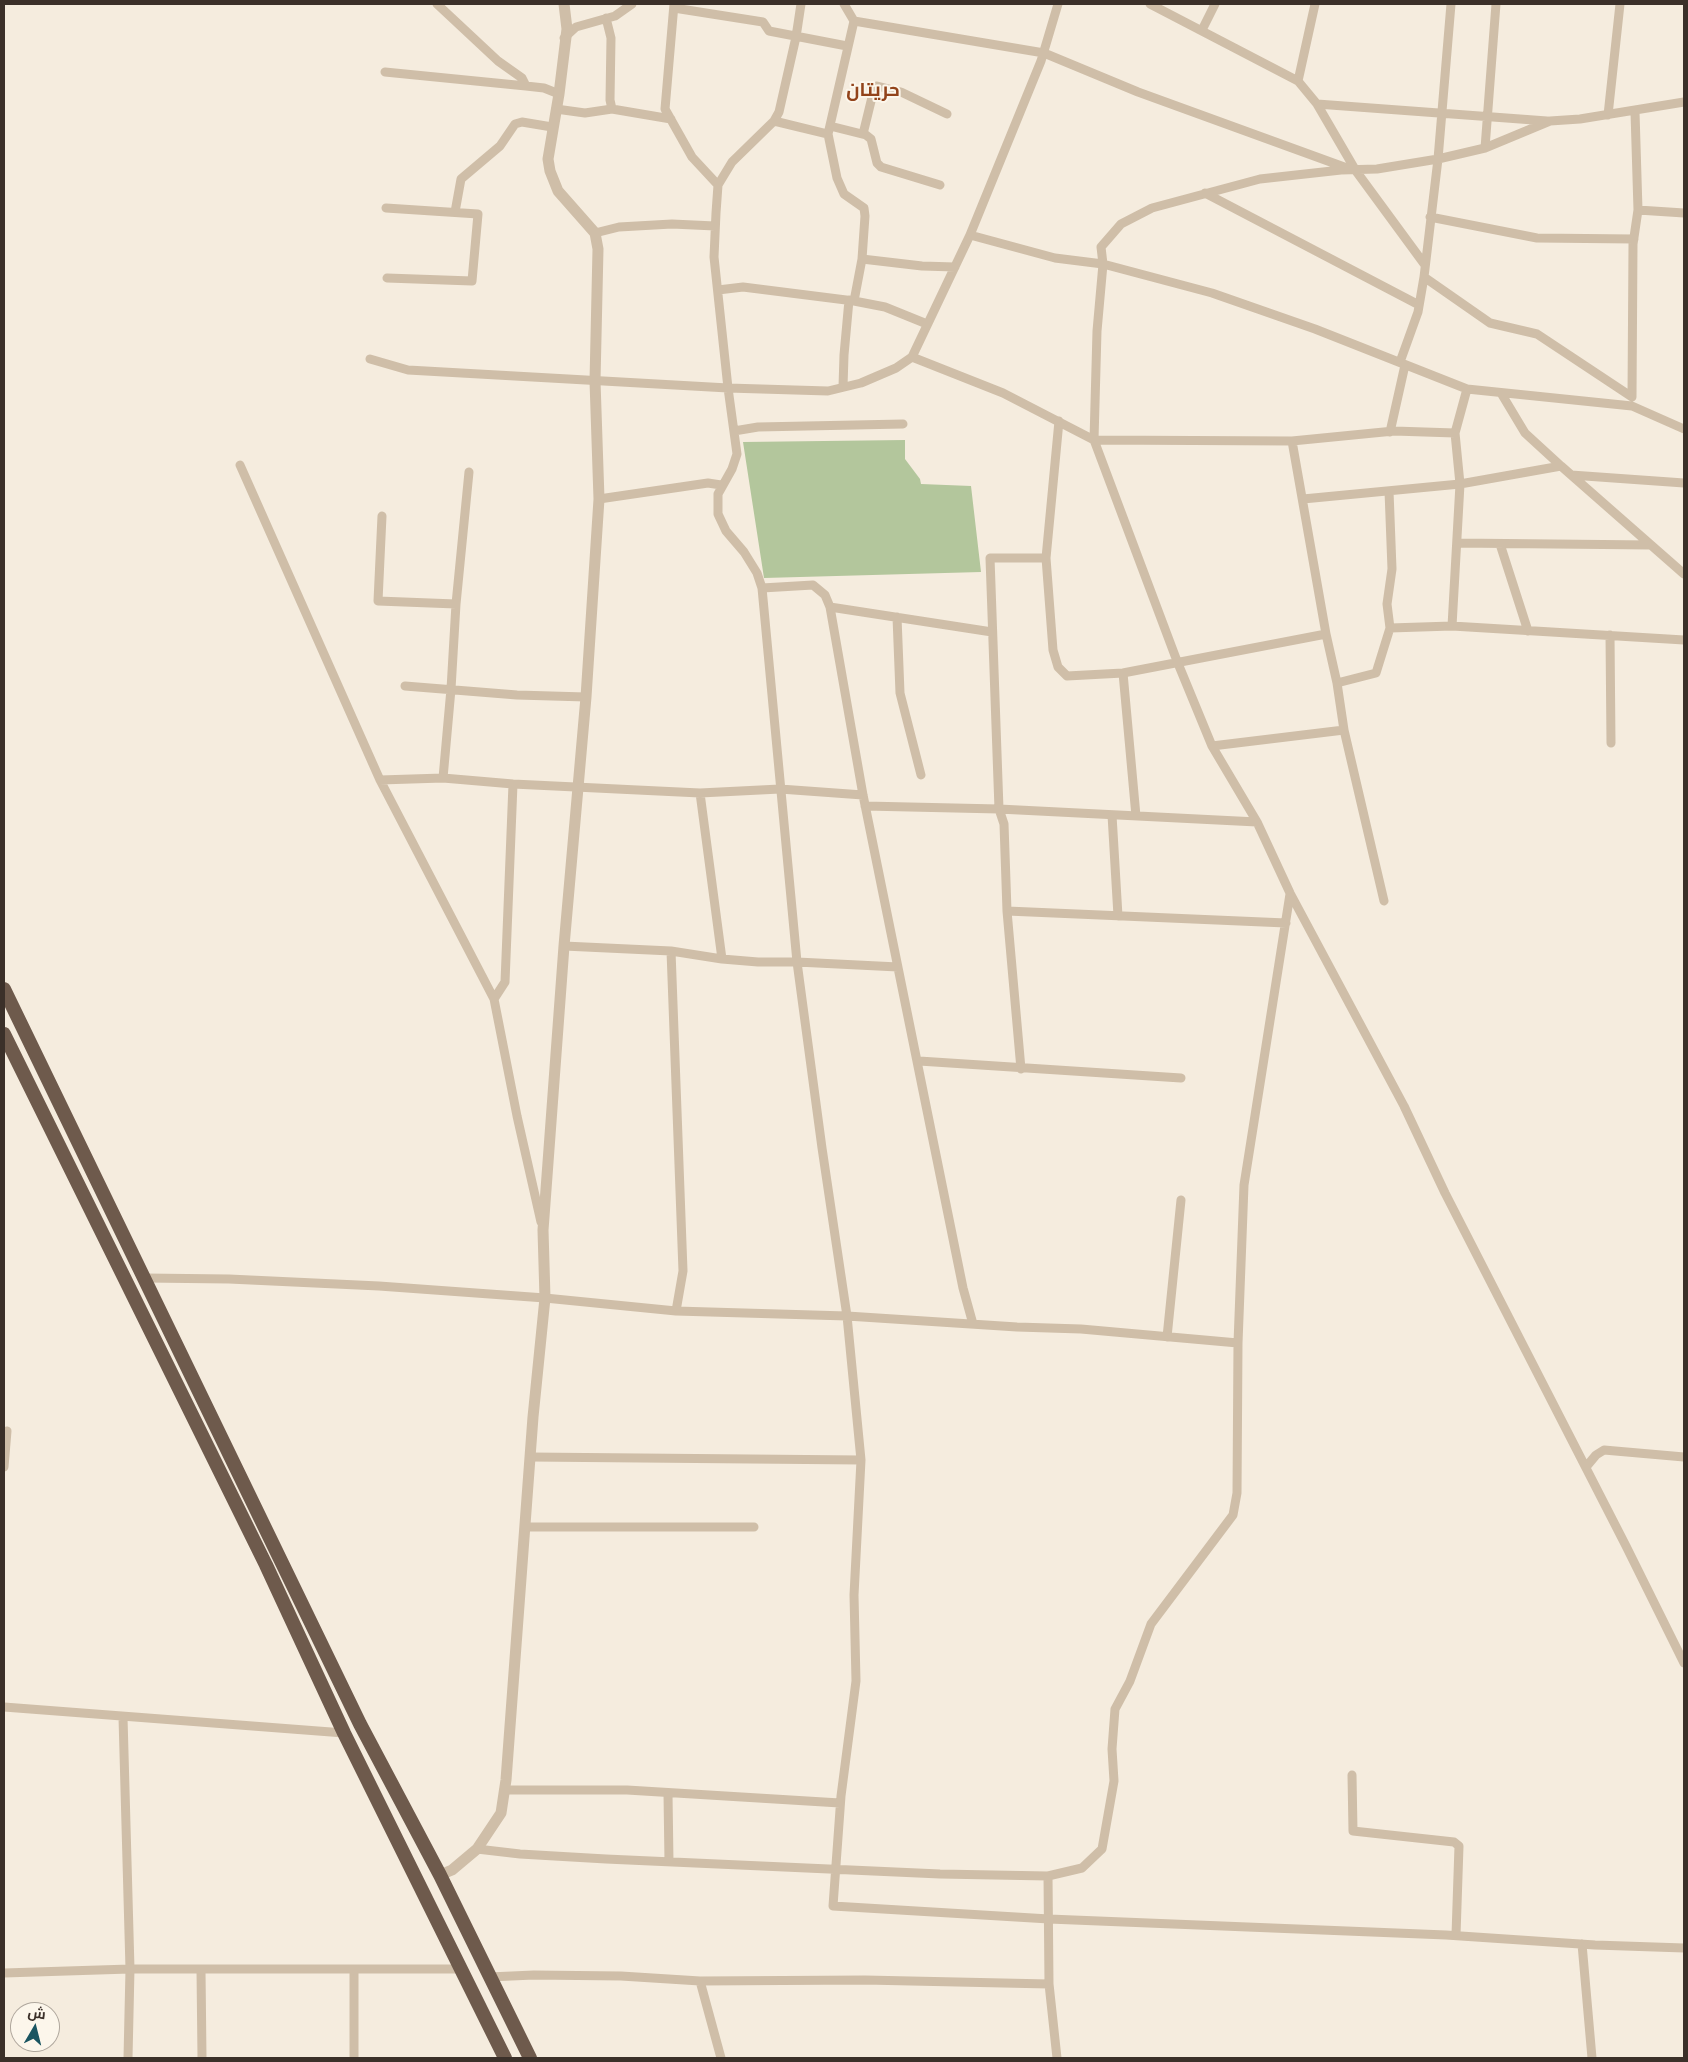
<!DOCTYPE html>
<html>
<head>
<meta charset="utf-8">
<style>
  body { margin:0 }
  #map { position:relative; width:1688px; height:2062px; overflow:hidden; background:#f5ecde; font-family:Lato,Cairo,sans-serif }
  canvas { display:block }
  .frame { position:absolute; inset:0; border:5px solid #3b3029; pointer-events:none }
  .north { position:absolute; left:10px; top:2002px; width:50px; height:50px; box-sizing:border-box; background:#fcf6eb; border:1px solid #afa79d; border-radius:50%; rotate:8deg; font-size:14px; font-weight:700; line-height:20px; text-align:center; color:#3b3029 }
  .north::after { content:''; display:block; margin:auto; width:18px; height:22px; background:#1a5561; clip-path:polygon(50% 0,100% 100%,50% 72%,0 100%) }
</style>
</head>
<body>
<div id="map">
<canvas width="1688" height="2062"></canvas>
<div class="frame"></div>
<div class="north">ش</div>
</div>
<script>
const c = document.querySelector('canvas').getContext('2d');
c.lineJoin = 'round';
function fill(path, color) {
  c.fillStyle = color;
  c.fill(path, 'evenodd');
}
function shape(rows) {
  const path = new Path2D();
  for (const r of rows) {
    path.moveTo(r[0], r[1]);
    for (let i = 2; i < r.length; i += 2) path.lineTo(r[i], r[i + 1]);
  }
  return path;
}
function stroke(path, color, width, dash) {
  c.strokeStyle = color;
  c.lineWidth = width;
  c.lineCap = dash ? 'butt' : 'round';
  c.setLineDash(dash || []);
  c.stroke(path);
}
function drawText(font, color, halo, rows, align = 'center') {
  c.font = font + ' Lato,Cairo,sans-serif';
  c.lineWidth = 4;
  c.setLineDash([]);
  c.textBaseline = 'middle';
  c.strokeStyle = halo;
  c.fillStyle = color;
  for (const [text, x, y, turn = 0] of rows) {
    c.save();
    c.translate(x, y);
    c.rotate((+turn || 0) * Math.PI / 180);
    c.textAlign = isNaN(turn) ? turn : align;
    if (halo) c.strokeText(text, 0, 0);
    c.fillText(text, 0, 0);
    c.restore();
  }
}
const green = shape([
  [905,440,905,459,920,479,921,484,971,486,981,572,764,578,743,442]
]);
const minor = shape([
  [437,4,498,61,522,78,526,86,544,88,559,94],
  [674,4,665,109,692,157,718,185],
  [844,4,854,21],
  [1150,4,1298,81,1317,104,1356,171,1425,265],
  [674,8,763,22,769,31,847,46],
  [606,18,611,38,610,100,612,109],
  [1202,30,1215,4],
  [564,38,576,27,615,16,632,4],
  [385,72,526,86],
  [1298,81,1315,4],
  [1684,102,1580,119,1550,121,1485,148,1438,159,1377,169,1341,170,1260,179,1152,208,1121,224,1101,247,1103,264,1097,331,1094,440,1177,661,1212,746,1257,822,1290,893,1404,1106,1445,1193,1626,1546,1684,1663],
  [1317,104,1547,121],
  [556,109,585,113,612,109,671,119],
  [1608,115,1620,4],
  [774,121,828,134,854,21,1044,53,1138,92,1347,168],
  [830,126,866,135,871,139,877,163,881,167,940,185],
  [828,134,837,178,844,194,864,208,865,216,862,259,854,301],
  [863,134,874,89,877,86,901,92,947,114],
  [1485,148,1496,4],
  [1205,193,1419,305],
  [386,208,478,214,472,281,387,278],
  [1638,210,1684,213],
  [455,212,461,179,500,146,515,124,522,122,552,127],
  [1430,217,1537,238,1634,239],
  [595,233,619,227,672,224,715,226],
  [970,235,1055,258,1103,264,1212,293,1315,329,1467,389,1632,406,1684,429],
  [862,259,922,266,955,267],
  [1424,277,1490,323,1537,334,1632,397,1633,244,1638,210,1635,112],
  [718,290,743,287,854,301,885,307,927,324],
  [912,357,1003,393,1094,440,1292,441,1394,431,1455,433],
  [370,359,408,370,728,388,828,391,861,383,896,368,912,357,970,235,1041,61,1058,4],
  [1400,362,1418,312,1424,277,1438,159,1451,4],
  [843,387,844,355,849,300],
  [1501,393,1525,433,1561,466],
  [734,431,758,427,903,424],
  [1390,432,1405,365],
  [240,465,380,780,494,999,517,1116,541,1222],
  [1571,475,1684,483],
  [1389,491,1392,569,1387,604,1390,628],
  [599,499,708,483,721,485],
  [1303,499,1460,484,1561,466,1684,574],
  [382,516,378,601,456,604],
  [1457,543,1651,545],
  [1500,544,1528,631],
  [1046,558,1053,650,1058,667,1067,676,1123,673,1326,634,1292,441],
  [762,588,757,573,744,552,726,531,718,514,718,494,732,469,737,454,728,388,714,257,716,213,718,185,732,162,774,121,779,112,796,37,801,4],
  [830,607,992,632],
  [897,617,900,693,921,775],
  [1452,626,1684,640],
  [1326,634,1337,683],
  [1610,635,1611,743],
  [1123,673,1136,816],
  [405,686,517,695,586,697],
  [1344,730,1384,901],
  [1212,746,1344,730,1337,683,1376,673,1390,628,1452,626,1460,484,1455,433,1467,389],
  [443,778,451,689,456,604,469,472],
  [380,780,443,778,513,784,700,793,780,789,863,795],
  [700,793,722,959],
  [865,806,999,809,1257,822],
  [1112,815,1118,916],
  [1007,911,1286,923],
  [564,946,671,951,722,959,758,962,797,962,898,967],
  [671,951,683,1271,676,1311],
  [494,999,505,982,513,784],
  [919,1061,1181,1078],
  [1021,1069,1007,911,1004,824,999,809,990,558,1046,558,1059,421],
  [145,1278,229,1279,379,1286,545,1298,676,1311,847,1316,1017,1327,1081,1329,1238,1343],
  [973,1324,963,1288,863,795,830,607,825,595,813,585,762,588,797,962,822,1148,847,1316,861,1460,854,1595,856,1681,841,1796,833,1906,1049,1919,1446,1935,1595,1945,1684,1948],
  [1167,1337,1181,1200],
  [530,1457,861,1460],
  [4,1467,7,1431],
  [1586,1467,1596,1455,1604,1450,1684,1457],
  [525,1527,754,1527],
  [4,1707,344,1733],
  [123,1717,130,1969,128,2058],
  [1352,1775,1353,1831,1454,1842,1459,1846,1456,1935],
  [504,1790,627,1790,840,1803],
  [668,1794,669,1862],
  [477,1849,520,1854,606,1859,940,1874,1048,1876,1082,1868,1102,1849,1114,1781,1112,1749,1115,1709,1130,1681,1151,1624,1233,1515,1237,1493,1238,1343,1244,1185,1290,894],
  [1048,1876,1049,1984,1057,2058],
  [1582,1944,1592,2058],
  [201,1970,202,2058],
  [4,1973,130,1969,462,1969],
  [489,1977,534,1975,621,1976,700,1981,721,2058],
  [700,1981,865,1980,1049,1984],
  [354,2058,354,1970]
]);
const tertiary = shape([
  [440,1875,452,1870,477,1849,501,1813,506,1780,533,1417,545,1298,543,1230,564,946,586,697,599,499,595,381,598,249,595,233,558,191,550,171,548,159,559,94,567,29,564,4]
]);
const trunk = shape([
  [4,989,360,1724,440,1875,530,2058],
  [4,1034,266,1565,344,1733,505,2058]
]);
const districtNames = [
  ["حريتان",873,90]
];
fill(green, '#b3c69c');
stroke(minor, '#cfbea8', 9);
stroke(tertiary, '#cfbea8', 11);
stroke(trunk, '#6e5a4c', 14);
drawText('bold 19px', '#92431a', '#fcf6eb', districtNames);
</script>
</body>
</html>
